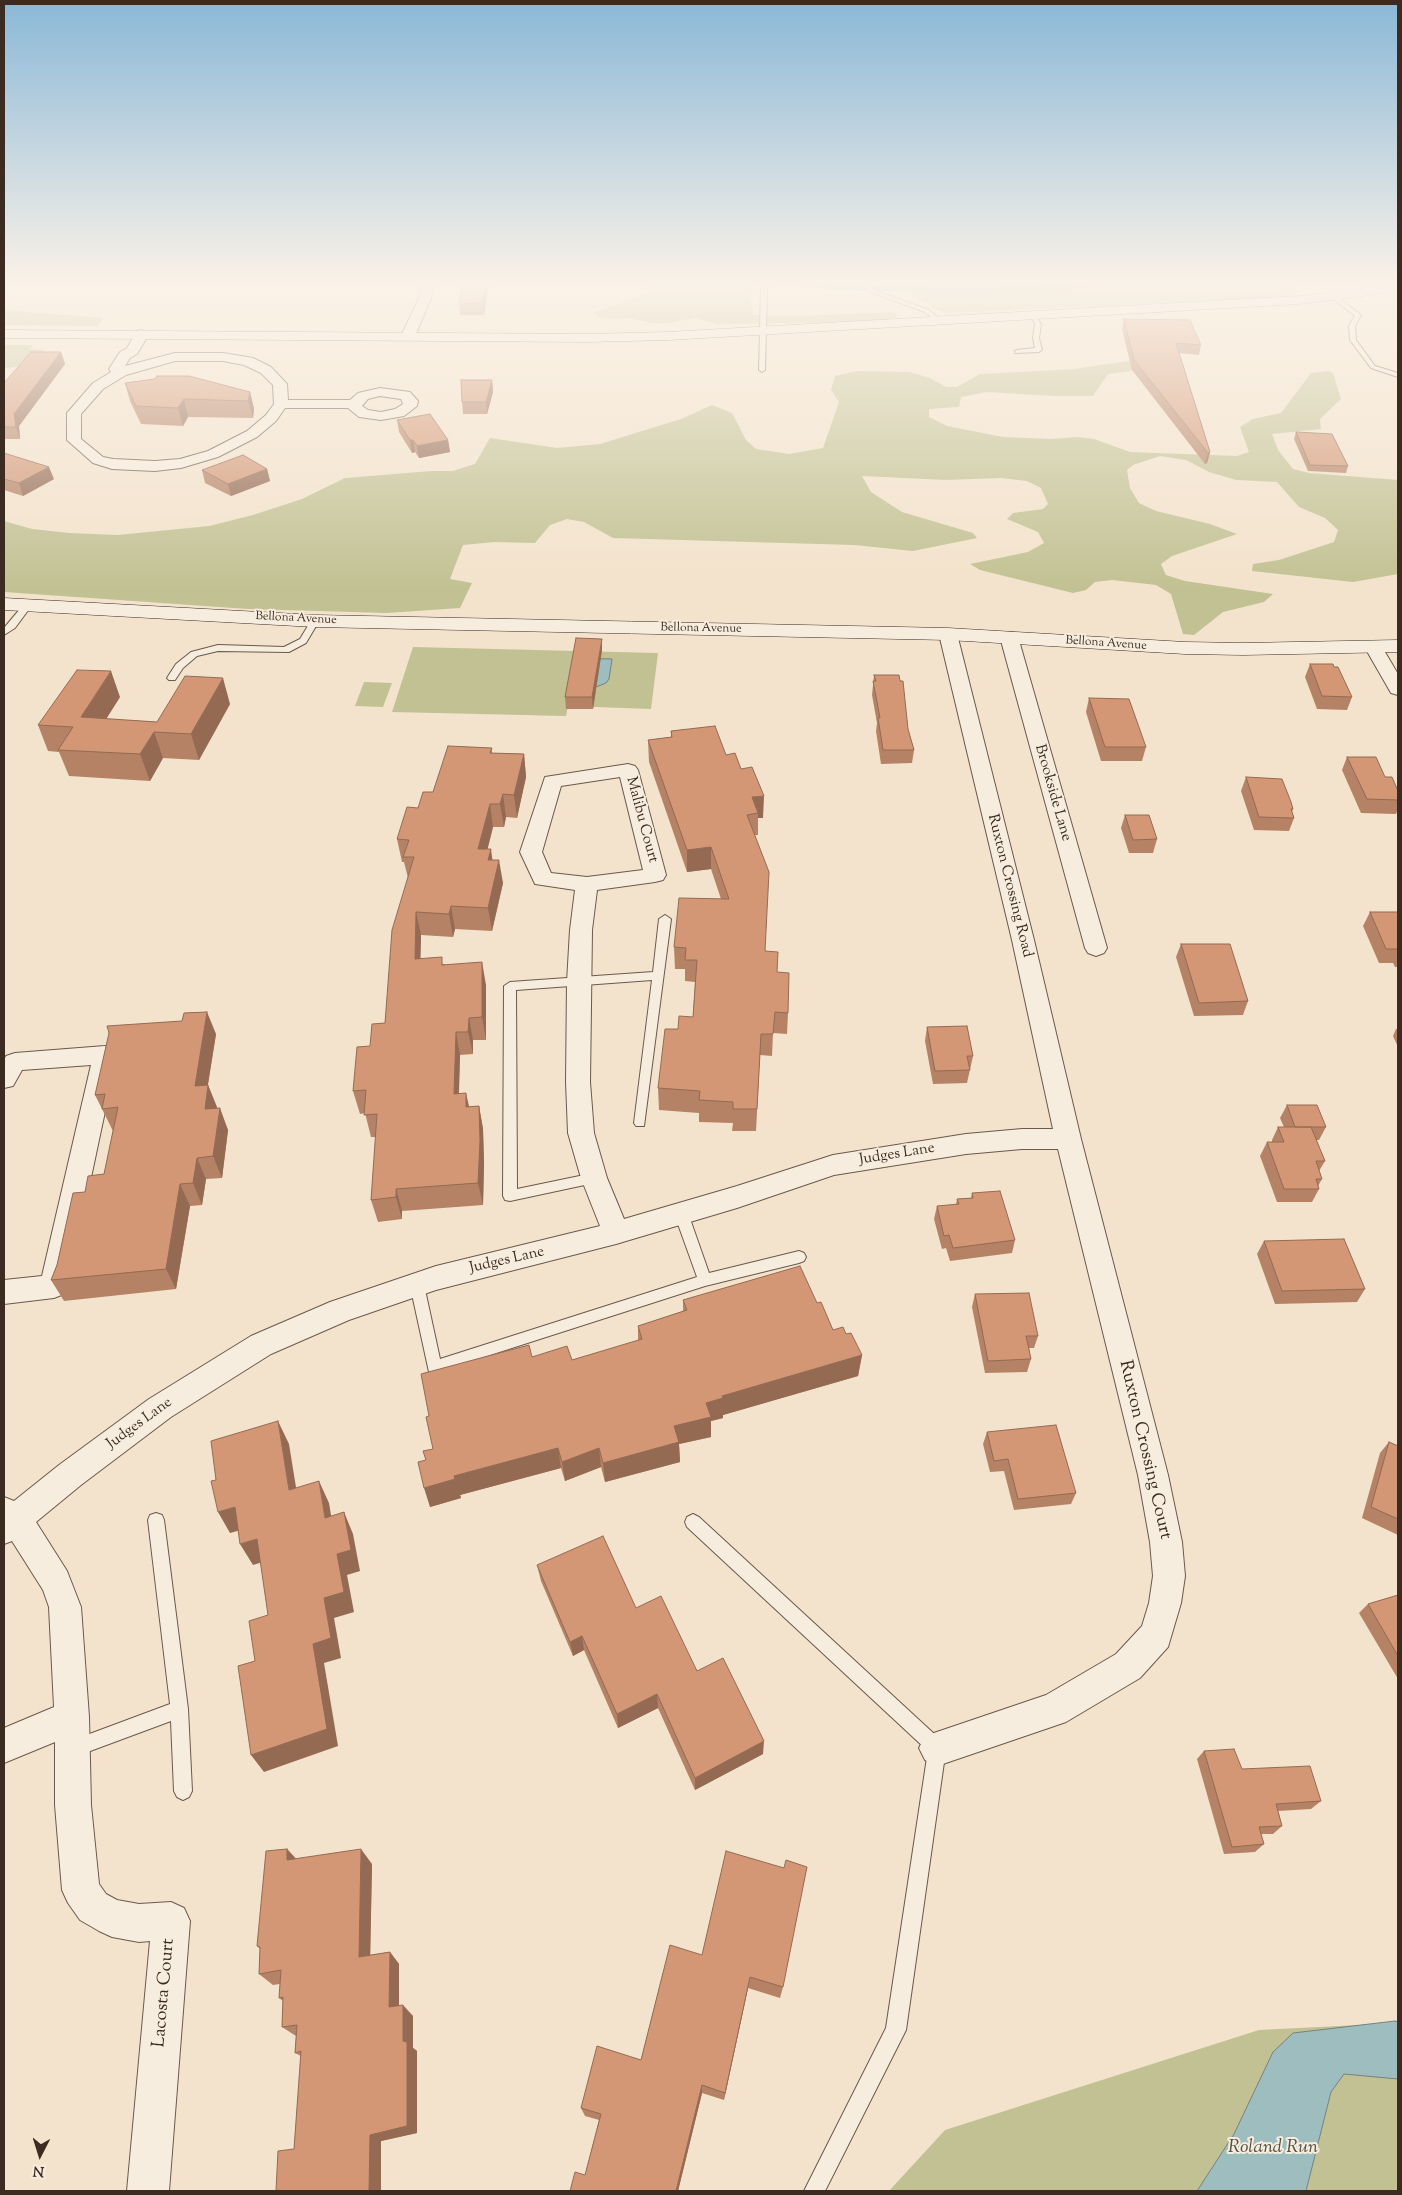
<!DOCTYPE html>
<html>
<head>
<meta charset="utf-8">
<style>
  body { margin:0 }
  #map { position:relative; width:1402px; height:2195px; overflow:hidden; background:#f3e3cc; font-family:"Sorts Mill Goudy",serif }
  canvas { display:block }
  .frame { position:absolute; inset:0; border:5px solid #3c2b21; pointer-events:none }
  .north { position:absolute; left:15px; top:2130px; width:50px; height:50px; -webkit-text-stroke:4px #f7edde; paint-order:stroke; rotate:185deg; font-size:14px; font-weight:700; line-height:20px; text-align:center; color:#3c2b21 }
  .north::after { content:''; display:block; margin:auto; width:18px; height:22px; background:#3c2b21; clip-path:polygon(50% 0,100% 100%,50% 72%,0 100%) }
</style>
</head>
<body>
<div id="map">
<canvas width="1402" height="2195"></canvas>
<div class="frame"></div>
<div class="north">N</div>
</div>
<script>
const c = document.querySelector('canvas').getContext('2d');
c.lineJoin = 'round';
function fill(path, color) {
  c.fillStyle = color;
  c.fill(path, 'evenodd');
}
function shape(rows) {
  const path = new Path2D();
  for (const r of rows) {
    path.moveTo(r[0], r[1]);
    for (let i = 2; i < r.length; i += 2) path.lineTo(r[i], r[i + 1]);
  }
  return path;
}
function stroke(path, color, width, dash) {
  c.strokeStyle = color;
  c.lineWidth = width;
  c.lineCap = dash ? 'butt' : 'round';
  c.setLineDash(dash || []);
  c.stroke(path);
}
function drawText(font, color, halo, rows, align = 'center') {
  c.font = font + ' "Sorts Mill Goudy",serif';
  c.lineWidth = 4;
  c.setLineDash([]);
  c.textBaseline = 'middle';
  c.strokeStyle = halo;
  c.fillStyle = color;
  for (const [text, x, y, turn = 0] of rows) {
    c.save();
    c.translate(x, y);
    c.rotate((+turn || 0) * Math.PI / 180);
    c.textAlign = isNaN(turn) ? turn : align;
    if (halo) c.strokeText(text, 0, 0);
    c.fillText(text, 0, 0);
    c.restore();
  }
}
const green = shape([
  [655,283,753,283,751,298,753,315,795,316,894,312,898,318,846,322,717,324,694,318,669,323,653,323,629,318,613,319,599,317,593,313,646,294,652,290],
  [877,283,1288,283,1297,288,1298,293,1263,298,947,313,935,310,929,304,912,295,890,290],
  [4,310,103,318,98,326,4,325],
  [4,345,33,345,30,349,44,350,45,355,16,367,4,368],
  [1128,361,1165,362,1160,367,1108,374,1093,396,1054,396,987,392,961,397,959,407,929,409,929,417,947,426,1003,437,1051,439,1077,437,1094,439,1130,452,1237,456,1249,452,1240,427,1253,419,1281,413,1311,373,1328,371,1333,373,1341,399,1320,419,1321,429,1272,434,1278,450,1293,469,1309,473,1398,480,1398,574,1353,582,1252,571,1253,564,1279,560,1334,542,1338,530,1325,518,1299,507,1277,482,1236,480,1209,472,1186,460,1160,456,1133,465,1127,470,1130,488,1139,503,1156,511,1210,524,1237,534,1172,556,1161,564,1166,575,1185,581,1273,594,1264,602,1223,612,1194,635,1183,634,1171,594,1156,585,1112,580,1095,582,1086,590,1073,593,980,570,970,564,1028,552,1044,543,1038,532,1007,519,1013,513,1043,509,1048,504,1041,488,1027,481,1001,478,946,480,862,476,871,492,902,512,973,533,977,538,913,551,854,545,613,538,584,522,567,519,550,525,535,543,494,542,463,545,450,579,472,583,460,608,387,613,248,609,4,592,4,521,32,529,69,533,118,535,209,526,253,515,302,499,345,478,432,471,453,471,475,464,490,438,557,448,600,444,681,419,712,405,732,413,746,440,756,449,789,454,823,448,839,402,831,390,835,376,858,371,910,372,930,378,946,387,957,387,980,374,1074,369],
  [413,647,658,653,651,709,568,706,566,716,392,712],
  [364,682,392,683,383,707,355,706],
  [1398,2023,1398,2191,889,2191,945,2130,1259,2030]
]);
const water = shape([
  [573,658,612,659,609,679,606,683,596,687,573,658],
  [1395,2021,1398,2022,1398,2079,1344,2074,1331,2092,1306,2191,1197,2191,1234,2134,1273,2052,1293,2033,1395,2021]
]);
const stream = shape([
  [798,283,846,288,975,289,1039,288,1106,283]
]);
const lane = shape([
  [764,283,770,283,767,288,765,370,762,372,759,370,761,288,764,283],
  [863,283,869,283,870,286,877,291,929,310,943,322,938,323,925,312,873,293,865,288,863,283],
  [1332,296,1336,296,1361,315,1355,326,1356,340,1375,366,1398,373,1398,377,1371,368,1350,340,1349,326,1355,316,1332,298,1332,296],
  [1034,314,1041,324,1039,338,1042,350,1039,352,1015,353,1015,351,1017,350,1035,348,1033,338,1035,324,1031,316,1034,314],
  [25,603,32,605,15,628,4,635,4,628,25,603],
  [315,618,319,621,306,643,289,652,218,651,197,656,183,668,175,680,169,680,167,678,176,664,191,652,218,645,284,647,300,639,312,619,315,618],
  [665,915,671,919,644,1126,636,1126,634,1123,652,980,516,990,517,1189,594,1173,599,1174,601,1178,599,1182,594,1183,510,1201,505,1200,503,1196,504,986,510,982,653,972,659,919,665,915],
  [681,1208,686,1209,688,1213,709,1273,799,1251,804,1253,806,1257,804,1261,799,1263,705,1286,434,1373,429,1372,410,1285,412,1281,417,1279,422,1281,424,1285,440,1359,697,1277,674,1213,676,1209,681,1208],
  [156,1513,162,1515,164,1520,188,1709,192,1791,189,1797,183,1800,177,1797,174,1791,171,1721,74,1757,68,1754,65,1748,68,1742,170,1704,148,1520,150,1515,156,1513],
  [693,1514,699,1517,943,1742,946,1748,906,2030,825,2191,804,2191,886,2028,928,1751,687,1527,685,1522,687,1517,693,1514]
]);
const street = shape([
  [422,283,434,283,432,296,415,336,408,340,403,339,401,336,420,296,422,283],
  [142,330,149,334,137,354,130,358,125,366,175,353,223,353,253,358,271,367,287,384,288,400,350,400,358,393,380,388,410,392,418,401,417,406,404,416,381,420,359,417,348,408,285,408,276,421,257,437,218,457,181,468,155,471,112,469,93,463,67,440,67,413,93,383,111,372,109,369,120,352,127,348,137,331,142,330],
  [175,361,223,361,244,365,261,373,273,385,274,404,266,415,247,431,208,451,180,459,155,461,113,459,103,457,81,439,81,414,103,389,126,375,175,361],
  [380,396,401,399,403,404,395,409,381,412,368,410,362,406,368,399,380,396],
  [948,629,954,630,957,634,1034,940,1081,1139,1168,1475,1182,1542,1185,1576,1181,1603,1168,1647,1140,1678,1066,1722,937,1766,925,1760,919,1748,925,1736,1046,1695,1116,1654,1142,1626,1149,1603,1153,1576,1150,1542,1138,1475,1058,1149,1022,1149,966,1154,834,1175,737,1208,616,1244,436,1290,349,1320,271,1354,171,1417,81,1485,36,1522,67,1571,81,1607,89,1717,91,1805,99,1884,106,1894,117,1900,139,1904,171,1902,184,1908,190,1921,169,2191,127,2191,150,1941,139,1942,112,1937,99,1931,80,1920,68,1903,62,1890,55,1805,55,1742,4,1763,4,1728,54,1707,49,1607,43,1590,12,1541,4,1544,4,1497,14,1501,59,1465,149,1399,251,1336,330,1302,436,1266,600,1226,581,1178,568,1133,566,1082,567,982,570,930,575,890,535,884,520,852,545,777,628,764,635,766,638,770,666,875,663,880,655,882,597,890,592,930,590,1082,594,1133,607,1178,624,1219,737,1186,833,1155,966,1134,1022,1129,1053,1129,1012,940,939,634,942,630,948,629],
  [620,777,643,870,587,877,551,873,542,852,561,786,620,777],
  [1009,632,1015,633,1018,637,1107,948,1104,953,1096,956,1088,953,1085,948,1000,637,1003,633,1009,632],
  [1373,641,1379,642,1398,674,1398,695,1391,693,1364,646,1367,642,1373,641],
  [105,1046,114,1049,117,1055,68,1286,64,1294,54,1298,4,1304,4,1280,42,1276,91,1065,22,1070,13,1086,4,1088,4,1060,6,1056,15,1053,105,1046]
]);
const secondary = shape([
  [1387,283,1398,283,1398,289,1358,297,1299,304,668,340,588,342,4,338,4,330,588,334,668,332,1299,296,1358,289,1387,283],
  [4,598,315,615,948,628,1185,642,1243,643,1398,640,1398,652,1243,655,1185,654,948,640,315,627,4,610,4,598]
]);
const wall = shape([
  [463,283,489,283,484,315,460,315,459,304],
  [1124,319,1201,345,1199,355,1179,353,1210,452,1207,463,1205,464,1132,370,1122,329],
  [61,352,65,364,19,426,20,439,4,439,4,383],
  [492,380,493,392,487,414,463,414,462,402],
  [125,383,250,392,254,409,253,418,188,417,183,426,141,424,130,401],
  [397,420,448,440,450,452,419,458,415,452,412,453,399,432],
  [1296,432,1348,466,1346,473,1308,471,1294,439],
  [4,453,54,479,23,496,4,490],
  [267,469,270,481,231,496,205,483,202,470],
  [602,650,593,709,566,709,565,697],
  [1310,664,1352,697,1347,710,1317,709,1305,677],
  [874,675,908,729,914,750,912,763,881,764,876,731,877,723,872,695],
  [120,697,106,719,157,722,230,704,199,760,163,758,150,781,69,776,59,752,48,751,38,725],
  [1089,698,1146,747,1142,761,1101,761,1086,712],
  [671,731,726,755,741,769,763,818,758,818,758,835,755,835,765,951,777,972,788,1013,787,1034,773,1033,772,1056,760,1055,756,1131,732,1131,733,1123,699,1122,699,1113,659,1110,658,1088,678,1029,693,1017,695,982,685,981,685,969,675,969,674,947,721,899,711,869,687,872,649,762,648,740,671,737],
  [492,748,492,753,524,754,526,777,517,818,506,817,504,827,493,827,487,849,503,883,492,931,455,929,453,937,421,935,420,959,444,964,486,985,486,1040,473,1040,473,1054,460,1055,459,1093,469,1107,479,1106,483,1129,484,1164,483,1205,402,1211,402,1219,378,1222,371,1200,376,1137,371,1137,365,1113,360,1114,353,1091,385,1023,408,878,404,862,402,862,397,839,418,808,433,792],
  [1347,757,1385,777,1398,791,1398,809,1396,814,1361,813,1342,770],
  [1246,777,1293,809,1292,812,1294,818,1289,831,1254,830,1241,791],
  [1125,815,1157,839,1153,853,1129,853,1121,828],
  [1370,912,1398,912,1398,967,1395,967,1393,963,1379,963,1363,926],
  [1181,944,1248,1001,1243,1015,1194,1016,1176,957],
  [927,1027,973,1056,967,1083,933,1084,925,1041],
  [1396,1029,1398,1029,1398,1047,1393,1036],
  [216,1034,208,1085,217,1108,228,1130,222,1178,206,1179,202,1205,190,1206,176,1289,64,1301,51,1280,85,1192,104,1174,113,1131,95,1095],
  [1287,1105,1326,1127,1319,1140,1316,1140,1325,1161,1319,1171,1322,1179,1318,1186,1319,1189,1312,1202,1277,1202,1260,1156,1267,1142,1272,1142,1272,1140,1278,1127,1284,1127,1280,1118],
  [972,1193,1015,1240,1012,1253,950,1261,946,1248,942,1249,934,1219,937,1206,956,1205,957,1199,971,1198],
  [1264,1241,1365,1289,1357,1302,1275,1304,1257,1254],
  [975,1294,1038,1336,1034,1348,1029,1348,1031,1359,1027,1372,985,1373,972,1307],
  [683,1300,817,1303,833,1330,846,1334,862,1355,858,1376,723,1415,723,1418,711,1421,711,1437,679,1444,680,1462,605,1482,601,1467,565,1481,561,1468,460,1495,461,1498,430,1507,426,1460,433,1449,429,1416,532,1357,572,1360,638,1341,638,1326,683,1311],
  [987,1432,1076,1493,1071,1504,1014,1510,1004,1471,990,1472,983,1444],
  [1389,1442,1398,1446,1398,1535,1362,1518,1380,1453],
  [537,1565,636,1608,697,1671,763,1754,695,1790,658,1708,618,1728,584,1650,573,1656,541,1581],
  [1398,1595,1398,1679,1359,1613,1368,1604],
  [1204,1751,1242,1769,1321,1801,1311,1809,1278,1811,1282,1826,1273,1834,1261,1834,1264,1844,1255,1852,1224,1854,1197,1759],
  [287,1849,296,1859,372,1864,370,1955,390,1952,399,1964,399,2006,413,2016,413,2048,417,2051,417,2133,381,2141,381,2191,276,2191,294,2149,301,2056,295,2053,296,2036,282,2027,283,2001,279,1998,280,1984,273,1985,259,1974,260,1949,257,1946],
  [670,1945,783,1987,780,1998,748,1988,724,2100,702,2093,678,2191,570,2191,585,2175,599,2120,585,2116,581,2108,641,2060]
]);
const shadedWall = shape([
  [486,283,489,283,484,315,482,303],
  [61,352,65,364,19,426,20,439,16,427,14,414],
  [492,380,493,392,487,414,486,402],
  [250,392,254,409,253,418,248,401],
  [184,399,188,417,183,426,178,408],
  [410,440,413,440,415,452,412,453],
  [448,440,450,452,419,458,417,446],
  [1210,452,1207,463,1205,464,1208,453],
  [49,467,54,479,23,496,19,483],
  [267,469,270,481,231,496,228,484],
  [602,639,602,650,593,709,592,697],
  [111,671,120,697,91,743,81,717],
  [223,678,230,704,199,760,191,734],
  [154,732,163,758,150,781,140,754],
  [524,754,526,777,517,818,514,795],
  [503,794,506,817,504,827,500,804],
  [764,796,763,818,758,818,758,813,752,797],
  [490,804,493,827,482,872,478,849],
  [711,847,711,869,687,872,687,850],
  [491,849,494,872,488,860],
  [499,860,503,883,492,931,488,908],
  [451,906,455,929,453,937,449,914],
  [416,912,421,935,420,982,415,959],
  [482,962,486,985,486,1040,482,1017],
  [207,1012,216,1034,204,1108,195,1086],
  [469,1018,473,1040,473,1054,468,1032],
  [456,1032,460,1055,458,1116,454,1094],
  [208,1085,217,1107,214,1131,205,1109],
  [466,1093,471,1115,466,1107],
  [479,1106,483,1129,484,1164,483,1205,478,1183],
  [220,1108,228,1130,222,1178,213,1156],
  [197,1158,206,1179,202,1205,193,1183],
  [180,1184,190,1206,176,1289,166,1269],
  [396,1189,402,1211,402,1219,396,1197],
  [862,1355,858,1376,723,1415,723,1418,711,1421,711,1437,679,1444,680,1462,605,1482,603,1463,674,1426,706,1403,722,1396],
  [278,1421,289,1444,300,1512,289,1490],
  [558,1448,561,1468,460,1495,454,1476],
  [599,1448,601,1467,565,1481,562,1462],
  [455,1479,461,1498,430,1507,424,1488],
  [319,1481,329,1503,335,1539,325,1518],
  [235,1507,248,1528,230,1533,218,1512],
  [344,1512,353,1534,360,1571,347,1575,354,1612,334,1618,341,1658,324,1663,338,1746,264,1772,251,1755,313,1644,324,1598,337,1554],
  [257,1539,269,1560,253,1565,240,1544],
  [582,1636,584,1650,573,1656,570,1642],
  [657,1694,658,1708,618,1728,617,1714],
  [764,1741,763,1754,695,1790,695,1778],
  [287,1849,300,1863,287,1860],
  [361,1849,372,1864,370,1968,359,1957],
  [390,1952,399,1964,399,2018,389,2007],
  [750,1977,748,1988,724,2100,725,2093],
  [403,2005,413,2016,413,2048,417,2051,417,2133,381,2141,381,2191,369,2191,370,2135,403,2041],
  [702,2085,702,2093,678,2191,676,2191]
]);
const building = shape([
  [463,283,486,283,482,303,459,304,463,283],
  [1124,319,1190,320,1201,345,1176,343,1210,452,1208,453,1134,360,1124,319],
  [31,352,61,352,14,414,16,427,4,427,4,383,31,352],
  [157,376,189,376,250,392,248,401,184,399,178,408,136,406,125,383,155,379,157,376],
  [461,380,492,380,486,402,462,402,461,380],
  [430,414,448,440,417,446,413,440,410,440,397,420,430,414],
  [1296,432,1332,434,1348,466,1310,465,1296,432],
  [4,453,49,467,19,483,4,479,4,453],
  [243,455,267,469,228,484,202,470,243,455],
  [576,638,602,639,592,697,565,697,576,638],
  [1310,664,1333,664,1334,667,1338,667,1352,697,1322,696,1310,664],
  [77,670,111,671,81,717,157,722,185,676,223,678,191,734,154,732,140,754,58,750,73,727,38,725,77,670],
  [874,675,899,675,900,681,903,681,908,729,914,750,883,750,878,718,880,718,873,681,876,681,874,675],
  [1089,698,1129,699,1146,747,1105,747,1089,698],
  [715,726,726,755,735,753,741,769,752,767,764,796,752,797,758,813,747,815,769,872,765,951,778,952,777,972,789,973,788,1013,775,1012,773,1034,761,1034,757,1109,733,1109,733,1102,699,1100,700,1091,658,1088,665,1029,678,1029,679,1016,693,1017,697,960,685,960,686,948,674,947,679,898,729,899,711,847,687,850,648,740,672,737,671,731,715,726],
  [448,746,492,748,490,753,524,754,514,795,503,794,500,804,490,804,478,849,491,849,488,860,499,860,488,908,451,906,449,914,416,912,415,959,442,957,442,965,482,962,482,1017,469,1018,468,1032,456,1032,454,1094,466,1093,466,1107,479,1106,480,1141,478,1183,396,1189,396,1197,371,1200,377,1114,364,1115,366,1090,353,1091,357,1047,370,1046,372,1024,385,1023,392,930,414,857,403,857,409,840,397,839,407,807,418,808,423,792,433,792,448,746],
  [1347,757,1376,757,1385,777,1392,777,1398,791,1398,800,1367,799,1347,757],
  [1246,777,1282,779,1291,802,1293,809,1291,809,1294,818,1259,817,1246,777],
  [1125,815,1149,815,1157,839,1133,840,1125,815],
  [1370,912,1398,912,1398,949,1386,949,1370,912],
  [1181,944,1230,944,1248,1001,1199,1003,1181,944],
  [207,1012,195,1086,208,1085,205,1109,220,1108,213,1156,197,1158,193,1183,180,1184,166,1269,51,1280,57,1265,73,1193,85,1192,88,1176,104,1174,118,1107,102,1109,105,1094,95,1095,109,1033,107,1026,182,1021,184,1013,207,1012],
  [967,1026,973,1056,967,1056,970,1070,935,1071,927,1027,967,1026],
  [1287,1105,1317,1105,1326,1127,1295,1127,1287,1105],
  [1278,1127,1311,1127,1325,1161,1316,1161,1322,1179,1316,1179,1319,1189,1284,1189,1267,1142,1284,1142,1278,1127],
  [1000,1191,1015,1240,953,1248,949,1235,944,1236,937,1206,959,1204,957,1199,973,1198,972,1193,1000,1191],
  [1344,1239,1365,1289,1282,1291,1264,1241,1344,1239],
  [800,1266,817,1303,821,1302,833,1330,843,1327,846,1334,851,1333,862,1355,722,1396,723,1398,706,1403,711,1417,674,1426,679,1442,603,1463,599,1448,562,1462,558,1448,454,1476,455,1479,424,1488,418,1462,426,1460,423,1451,433,1449,426,1417,429,1416,421,1374,529,1345,532,1357,567,1346,572,1360,642,1339,638,1326,687,1310,683,1300,800,1266],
  [1029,1293,1038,1336,1026,1336,1031,1359,988,1361,975,1294,1029,1293],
  [278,1421,289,1490,319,1481,325,1518,344,1512,351,1550,337,1554,344,1592,324,1598,331,1638,313,1644,327,1729,251,1755,238,1666,255,1661,249,1621,268,1615,257,1539,240,1544,235,1507,218,1512,211,1481,216,1480,211,1441,278,1421],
  [1056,1425,1076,1493,1018,1499,1008,1459,994,1461,987,1432,1056,1425],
  [1389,1442,1398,1446,1398,1519,1371,1507,1389,1442],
  [603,1536,636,1608,661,1596,697,1671,723,1658,764,1741,695,1778,657,1694,617,1714,582,1636,570,1642,537,1565,603,1536],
  [1398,1595,1398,1656,1368,1604,1398,1595],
  [1234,1749,1242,1769,1310,1766,1321,1801,1276,1804,1282,1826,1259,1827,1264,1844,1232,1847,1204,1751,1234,1749],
  [287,1849,287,1860,361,1849,359,1957,390,1952,389,2007,403,2005,403,2041,407,2042,407,2126,370,2135,369,2191,276,2191,278,2151,294,2149,301,2051,295,2053,297,2025,282,2027,283,1997,279,1998,281,1970,259,1974,260,1947,257,1946,266,1851,287,1849],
  [726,1851,784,1868,786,1860,807,1867,783,1987,750,1977,725,2093,702,2085,676,2191,570,2191,575,2172,585,2175,601,2114,581,2108,597,2046,641,2060,670,1945,702,1955,726,1851]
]);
const farStreetnames = [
  ["Bellona Avenue",296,619,3],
  ["Bellona Avenue",701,629,1],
  ["Bellona Avenue",1106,644,4]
];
const streetNames = [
  ["Brookside Lane",1052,793,74],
  ["Malibu Court",641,820,75],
  ["Ruxton Crossing Road",1009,886,76],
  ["Judges Lane",897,1155,-9],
  ["Judges Lane",507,1261,-13],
  ["Judges Lane",140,1424,-36]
];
const nearStreetnames = [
  ["Ruxton Crossing Court",1144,1450,77],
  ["Lacosta Court",165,1993,-85]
];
const nearWaternames = [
  ["Roland Run",1273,2149]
];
fill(green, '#c2c193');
fill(water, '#9dbdbe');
stroke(water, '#76837f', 1);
stroke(stream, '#76837f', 5);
stroke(lane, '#6a594c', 2);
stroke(street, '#6a594c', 2);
stroke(secondary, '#3c2b21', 1);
fill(lane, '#f7edde');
fill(street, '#f7edde');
fill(secondary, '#f7edde');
fill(wall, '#b58265');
fill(shadedWall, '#946a53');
fill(building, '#d39776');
stroke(building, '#946a53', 1);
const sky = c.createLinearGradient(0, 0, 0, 590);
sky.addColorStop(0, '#8ab8d7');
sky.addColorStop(0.48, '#faf2e8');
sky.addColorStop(1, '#faf2e800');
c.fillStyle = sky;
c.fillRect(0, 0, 1402, 590);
drawText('12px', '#3c2b21', '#f7edde', farStreetnames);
drawText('15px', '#3c2b21', '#f7edde', streetNames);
drawText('18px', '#3c2b21', '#f7edde', nearStreetnames);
drawText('italic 19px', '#545048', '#f7edde', nearWaternames);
</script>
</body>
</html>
